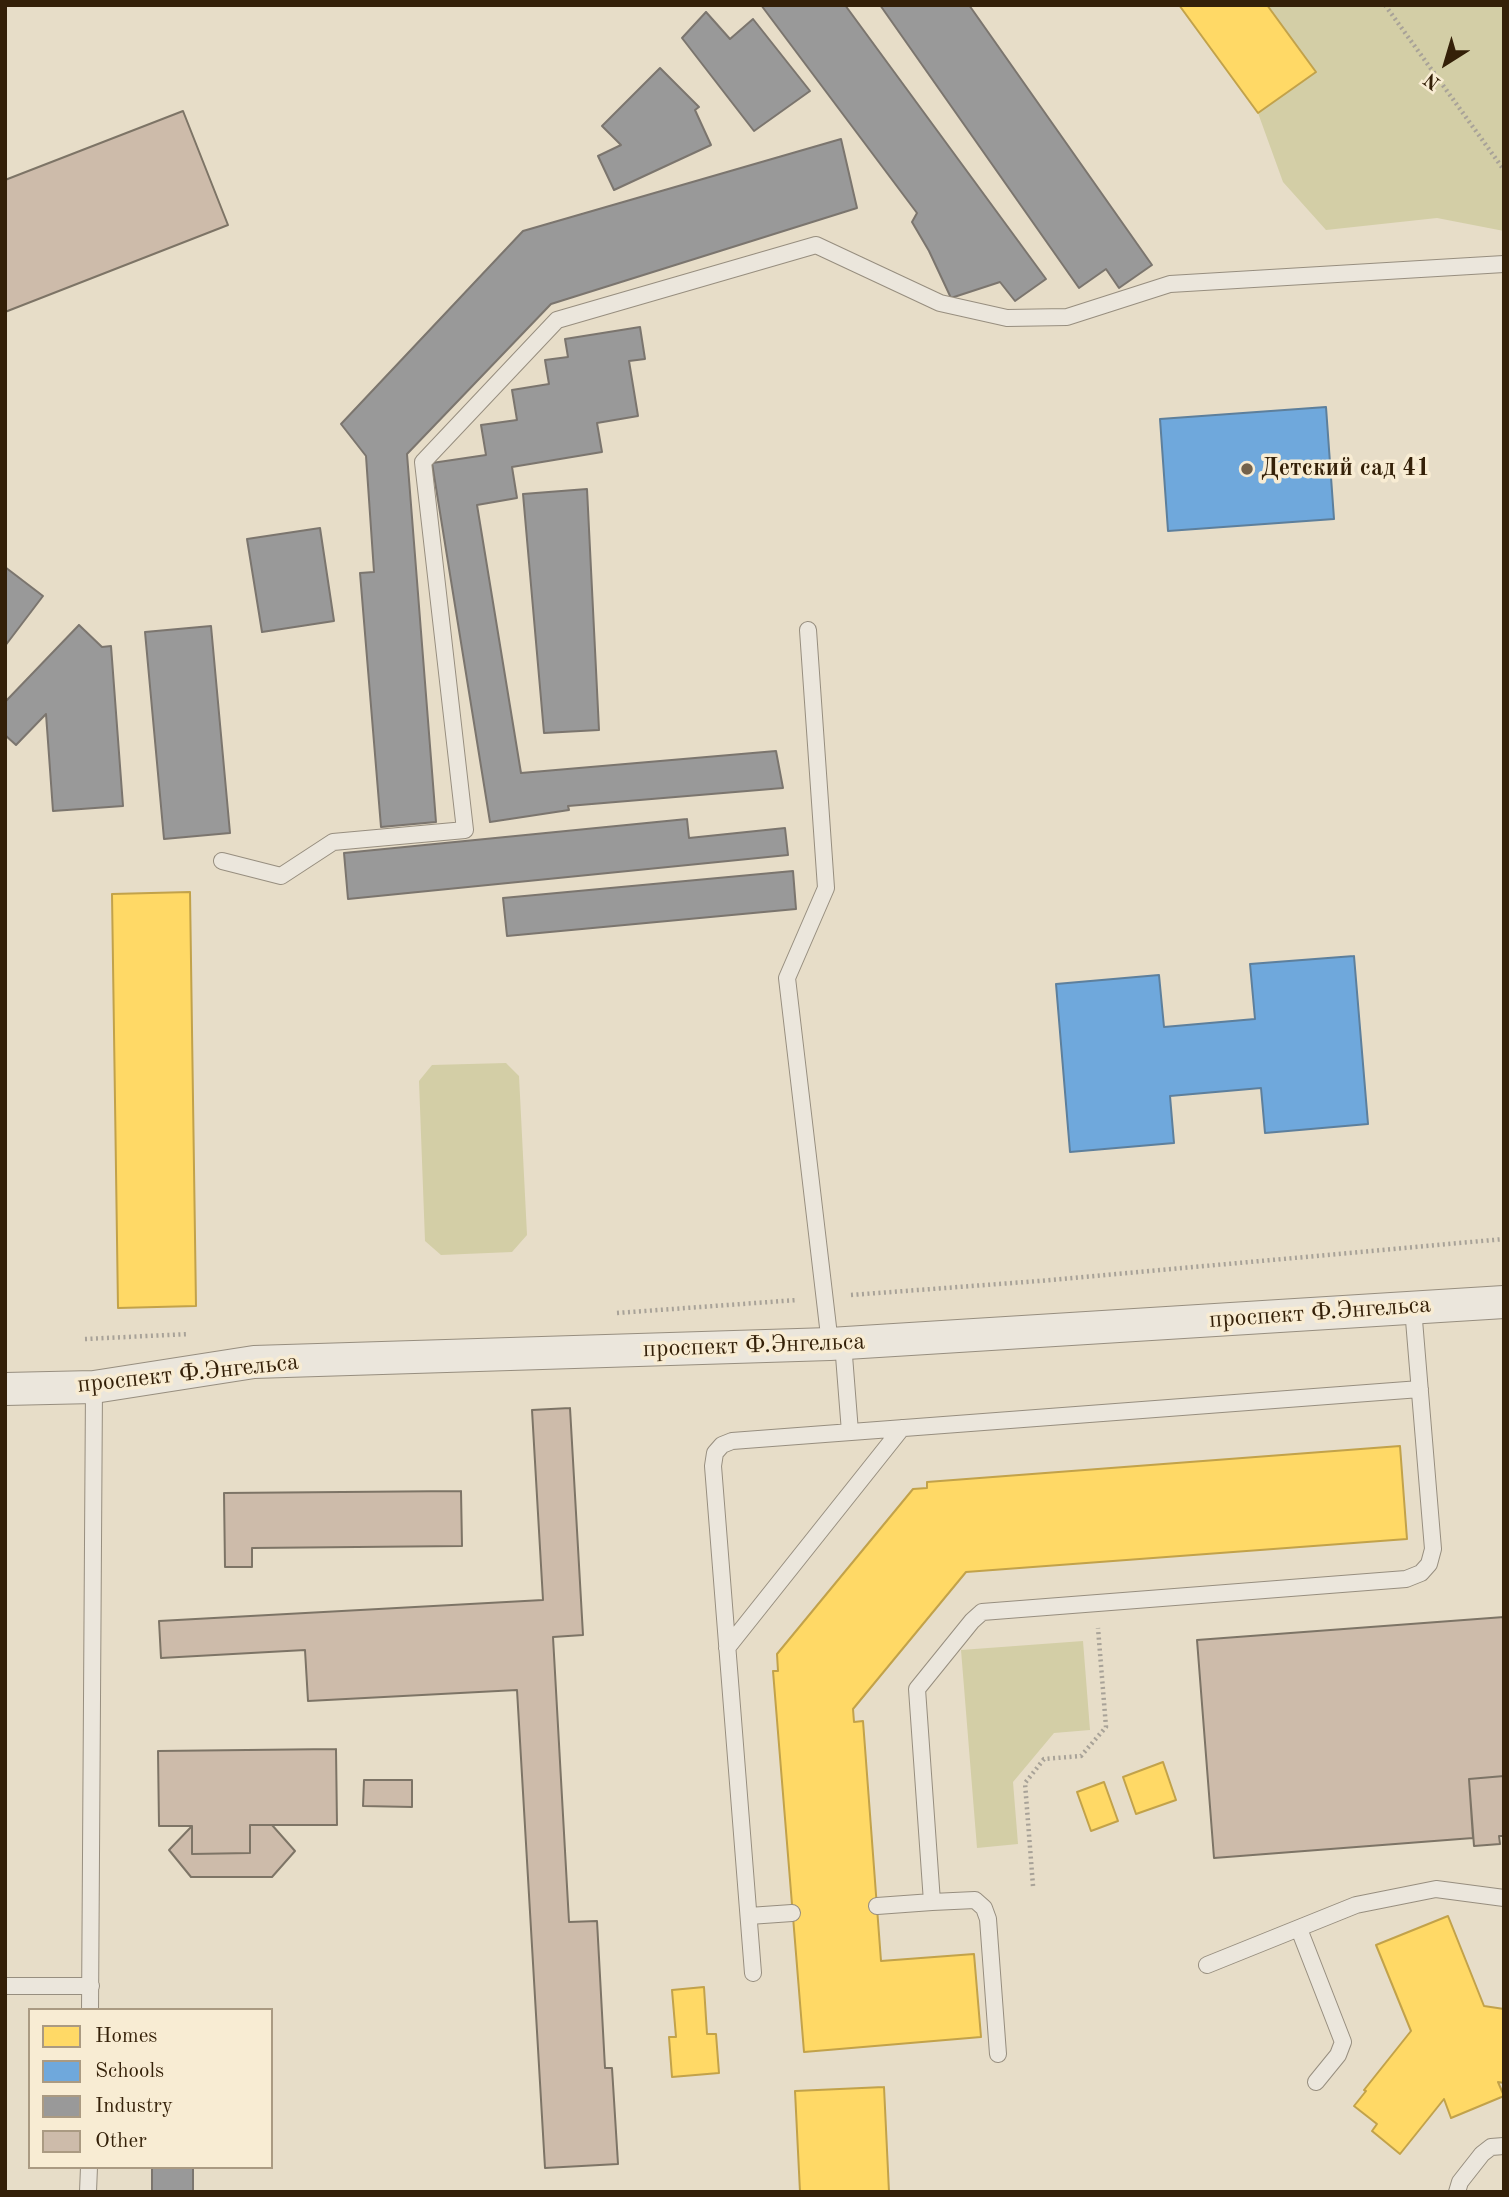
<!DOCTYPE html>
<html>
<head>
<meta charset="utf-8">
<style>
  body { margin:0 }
  #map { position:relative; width:1509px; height:2197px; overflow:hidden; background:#e7ddc8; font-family:"Old Standard TT",serif }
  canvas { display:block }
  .frame { position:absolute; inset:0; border:7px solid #342008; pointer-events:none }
  .legend { position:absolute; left:28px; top:2008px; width:245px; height:161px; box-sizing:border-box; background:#f8ecd3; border:2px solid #aa9a82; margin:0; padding:9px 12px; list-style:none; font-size:21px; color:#342008 }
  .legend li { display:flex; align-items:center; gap:14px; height:35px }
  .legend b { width:35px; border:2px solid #aa9a82 }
  .north { position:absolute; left:1411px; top:28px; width:70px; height:70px; -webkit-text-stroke:5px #f8ecd3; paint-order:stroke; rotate:217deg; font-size:19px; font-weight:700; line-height:28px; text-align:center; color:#342008 }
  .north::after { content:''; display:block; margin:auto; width:24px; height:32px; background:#342008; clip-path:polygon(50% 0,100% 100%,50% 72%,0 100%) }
</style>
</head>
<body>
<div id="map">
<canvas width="1509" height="2197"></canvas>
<div class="frame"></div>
<ul class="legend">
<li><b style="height:19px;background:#ffd966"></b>Homes</li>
<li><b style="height:19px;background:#6fa8dc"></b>Schools</li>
<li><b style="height:19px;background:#999"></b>Industry</li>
<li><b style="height:19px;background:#cdbbaa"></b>Other</li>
</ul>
<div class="north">N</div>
</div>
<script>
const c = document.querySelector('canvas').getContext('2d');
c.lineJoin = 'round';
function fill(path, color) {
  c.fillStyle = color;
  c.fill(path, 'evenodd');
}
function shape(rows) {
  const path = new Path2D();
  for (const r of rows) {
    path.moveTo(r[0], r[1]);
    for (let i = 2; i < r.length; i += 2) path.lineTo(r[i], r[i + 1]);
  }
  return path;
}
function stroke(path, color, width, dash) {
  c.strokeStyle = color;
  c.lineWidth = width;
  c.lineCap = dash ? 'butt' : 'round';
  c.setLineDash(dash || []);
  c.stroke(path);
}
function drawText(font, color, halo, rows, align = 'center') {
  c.font = font + ' "Old Standard TT",serif';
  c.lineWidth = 7;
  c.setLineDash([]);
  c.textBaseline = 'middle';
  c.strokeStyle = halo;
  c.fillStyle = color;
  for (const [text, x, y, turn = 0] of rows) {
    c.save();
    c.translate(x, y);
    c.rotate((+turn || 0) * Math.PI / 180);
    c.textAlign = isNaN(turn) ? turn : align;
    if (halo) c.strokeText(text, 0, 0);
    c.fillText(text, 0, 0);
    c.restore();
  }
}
const green = shape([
  [1267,5,1504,5,1504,231,1437,218,1326,230,1283,182,1258,113,1315,72],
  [506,1063,519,1076,527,1235,512,1252,441,1255,425,1241,419,1081,432,1065],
  [1083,1641,1090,1730,1054,1733,1013,1782,1018,1844,977,1848,961,1650]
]);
const homes = shape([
  [1179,5,1267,5,1316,72,1258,113,1179,5],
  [190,892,196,1306,118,1308,112,894,190,892],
  [1400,1446,1407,1539,966,1572,853,1709,854,1722,863,1721,881,1961,974,1954,981,2037,804,2052,773,1671,778,1671,777,1654,913,1489,927,1488,927,1482,1400,1446],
  [1163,1762,1176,1800,1136,1814,1123,1777,1163,1762],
  [1104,1782,1118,1821,1091,1831,1077,1792,1104,1782],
  [1448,1916,1484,2006,1504,2009,1504,2083,1498,2082,1504,2096,1451,2118,1444,2099,1400,2154,1372,2131,1377,2124,1354,2106,1366,2091,1364,2090,1411,2031,1376,1945,1448,1916],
  [704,1987,707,2034,716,2034,719,2073,672,2077,669,2037,676,2037,672,1990,704,1987],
  [884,2087,889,2192,800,2192,795,2091,884,2087]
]);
const schools = shape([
  [1326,407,1334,519,1168,531,1160,419,1326,407],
  [1354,956,1368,1124,1265,1133,1261,1088,1170,1096,1174,1143,1070,1152,1056,984,1159,975,1164,1027,1255,1019,1250,964,1354,956]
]);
const industry = shape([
  [761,5,845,5,1046,279,1015,301,1000,282,951,298,929,251,912,222,917,213,761,5],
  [880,5,969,5,1152,265,1119,288,1106,269,1079,288,880,5],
  [706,12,730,39,753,19,810,91,754,131,682,38,706,12],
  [660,68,699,107,695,110,711,145,614,190,598,156,621,145,602,126,660,68],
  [841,139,857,208,551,304,407,454,436,822,381,827,360,573,374,572,366,456,341,424,523,231,841,139],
  [640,327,645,359,629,361,638,416,597,423,602,452,512,467,517,498,477,505,521,773,776,751,783,788,568,806,569,810,490,822,432,463,486,455,481,425,517,420,512,390,549,384,545,360,568,357,565,339,640,327],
  [587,489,599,730,544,733,523,494,587,489],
  [320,528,334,621,262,632,247,539,320,528],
  [5,567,43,596,5,646,5,567],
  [79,625,102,647,111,646,123,806,53,811,46,714,16,745,5,735,5,702,79,625],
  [211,626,230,833,164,839,145,632,211,626],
  [687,819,689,838,785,828,788,855,348,899,344,853,687,819],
  [793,871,796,909,507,936,503,898,793,871],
  [152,2167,193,2167,193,2192,152,2192,152,2167]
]);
const building = shape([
  [183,111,228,225,5,312,5,180,183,111],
  [570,1408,583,1635,553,1637,569,1922,597,1921,605,2068,612,2068,618,2164,545,2168,517,1690,308,1701,305,1650,161,1658,159,1621,543,1600,532,1410,570,1408],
  [461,1491,462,1546,252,1548,252,1567,225,1567,224,1493,461,1491],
  [1504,1617,1504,1776,1469,1779,1473,1838,1214,1858,1197,1640,1504,1617],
  [336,1749,337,1825,250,1825,250,1853,192,1854,192,1826,159,1826,158,1751,336,1749],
  [1504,1776,1504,1836,1499,1836,1500,1844,1474,1846,1469,1779,1504,1776],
  [364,1780,412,1780,412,1807,363,1806,364,1780],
  [250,1825,272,1825,295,1851,272,1877,191,1877,169,1850,192,1826,192,1854,250,1853,250,1825]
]);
const path = shape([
  [1385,5,1504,170],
  [851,1295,1039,1281,1504,1239],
  [617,1313,797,1300],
  [85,1339,189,1334],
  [1033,1886,1025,1783,1044,1759,1081,1756,1106,1727,1098,1628]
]);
const lane = shape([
  [808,630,826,888,787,978,830,1344],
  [222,861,281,876,333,842,465,830,423,462,557,320,816,245,940,303,1007,318,1067,317,1170,284,1504,264],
  [843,1343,850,1432],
  [727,1648,902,1428],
  [877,1906,932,1902],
  [749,1916,792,1913],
  [1299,1929,1343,2042,1338,2055,1316,2082],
  [1207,1965,1356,1905,1436,1889,1504,1898],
  [753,1973,713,1466,715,1453,722,1445,732,1441,1420,1389],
  [5,1986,91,1986],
  [90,2010,94,1387],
  [998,2054,988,1919,984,1908,975,1900,932,1902,917,1689,972,1621,982,1612,1406,1579,1421,1573,1429,1564,1433,1549,1413,1308],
  [88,2192,89,2167],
  [1457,2192,1460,2182,1482,2154,1491,2147,1504,2146]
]);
const street = shape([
  [5,1389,94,1387,254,1362,830,1344,1504,1302]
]);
const markers = [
  [1247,469,7,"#73624b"]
];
const poiNames = [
  ["Детский сад 41",1261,469]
];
const streetNames = [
  ["проспект Ф.Энгельса",1320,1313,-4],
  ["проспект Ф.Энгельса",754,1346,-2],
  ["проспект Ф.Энгельса",188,1374,-6]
];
fill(green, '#d3cea6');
fill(homes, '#ffd966');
stroke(homes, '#c2a24a', 2);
fill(schools, '#6fa8dc');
stroke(schools, '#5d7f9c', 2);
fill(industry, '#999');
stroke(industry, '#7b756e', 2);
fill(building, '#cdbbaa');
stroke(building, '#7d7466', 2);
stroke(lane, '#978e7f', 18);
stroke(street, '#978e7f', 34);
stroke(path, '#a8a298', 4.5, [2, 3.5]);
stroke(lane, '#ebe6dc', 16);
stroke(street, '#ebe6dc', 32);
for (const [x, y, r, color] of markers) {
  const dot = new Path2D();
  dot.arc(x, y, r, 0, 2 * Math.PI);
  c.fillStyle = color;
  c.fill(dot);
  stroke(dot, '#f8ecd3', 2.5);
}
drawText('bold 24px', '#342008', '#f8ecd3', poiNames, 'left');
drawText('24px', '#342008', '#f8ecd3', streetNames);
</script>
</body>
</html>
